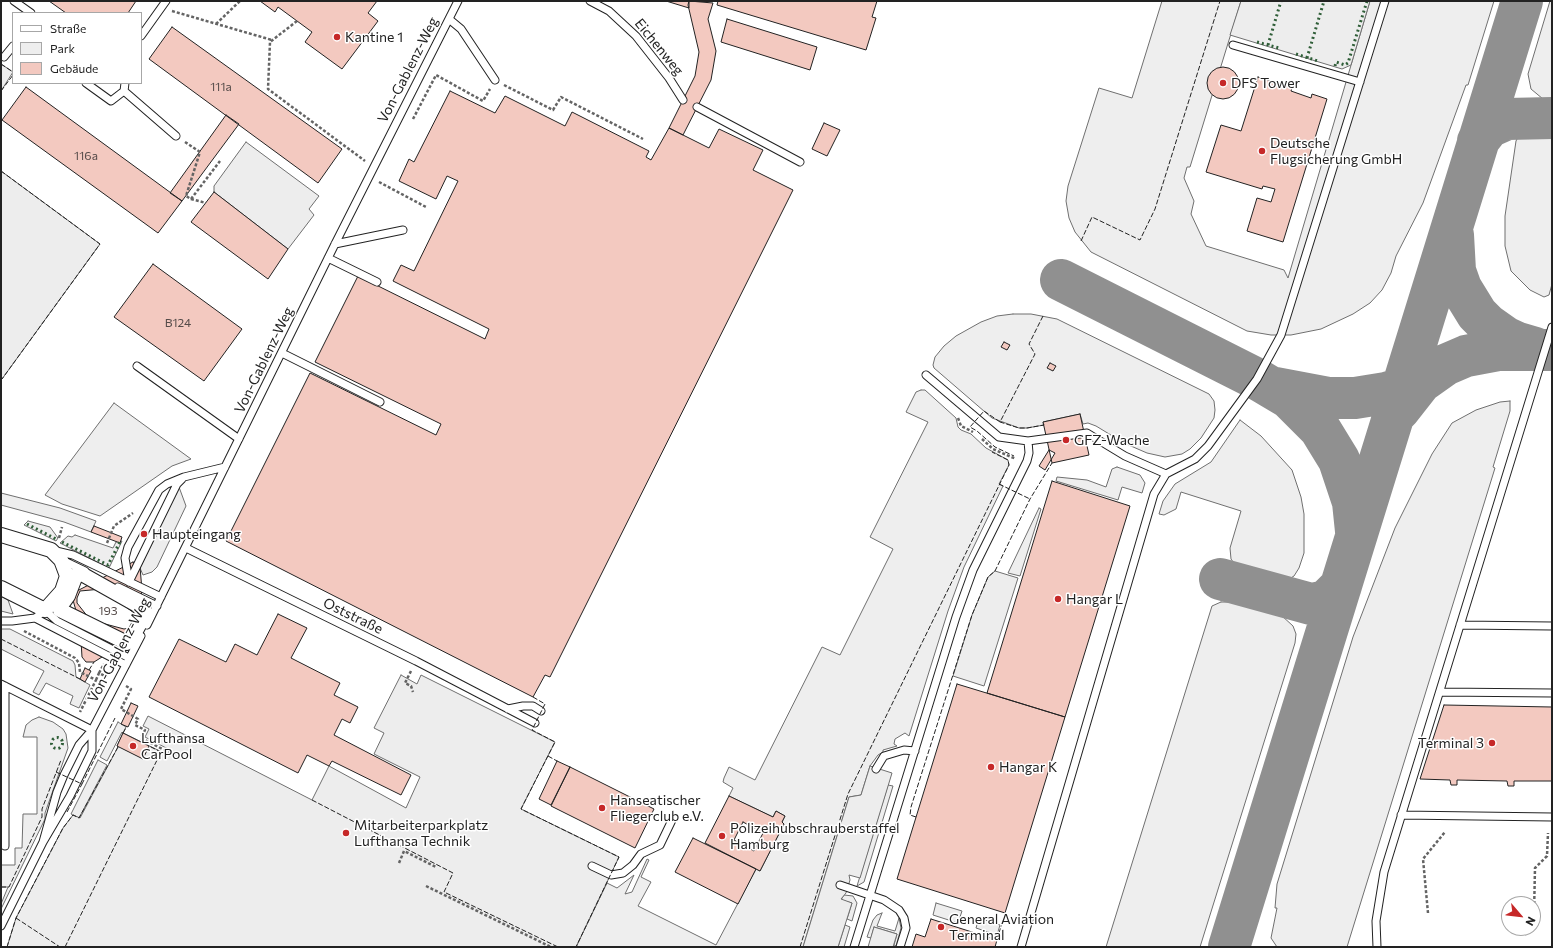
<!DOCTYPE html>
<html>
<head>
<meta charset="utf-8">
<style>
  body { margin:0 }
  #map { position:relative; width:1553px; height:948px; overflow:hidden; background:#fff; font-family:Commissioner,sans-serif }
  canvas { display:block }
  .frame { position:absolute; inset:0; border:2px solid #222; pointer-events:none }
  .legend { position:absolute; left:12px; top:12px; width:130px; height:72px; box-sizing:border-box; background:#fff; border:1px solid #a7a7a7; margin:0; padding:5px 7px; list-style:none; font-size:12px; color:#222 }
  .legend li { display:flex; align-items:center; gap:8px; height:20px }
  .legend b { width:20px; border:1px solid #a7a7a7 }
  .north { position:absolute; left:1501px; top:896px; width:40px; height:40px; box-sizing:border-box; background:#fff; border:1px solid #a7a7a7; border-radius:50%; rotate:118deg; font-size:11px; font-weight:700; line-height:16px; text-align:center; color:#222 }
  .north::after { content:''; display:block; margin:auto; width:14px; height:18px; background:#c62828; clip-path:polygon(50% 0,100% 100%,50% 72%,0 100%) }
</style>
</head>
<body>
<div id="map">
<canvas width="1553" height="948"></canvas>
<div class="frame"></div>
<ul class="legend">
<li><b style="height:5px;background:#fff"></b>Straße</li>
<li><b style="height:11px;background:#eee"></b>Park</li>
<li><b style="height:11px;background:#f3c9c0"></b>Gebäude</li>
</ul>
<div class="north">N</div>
</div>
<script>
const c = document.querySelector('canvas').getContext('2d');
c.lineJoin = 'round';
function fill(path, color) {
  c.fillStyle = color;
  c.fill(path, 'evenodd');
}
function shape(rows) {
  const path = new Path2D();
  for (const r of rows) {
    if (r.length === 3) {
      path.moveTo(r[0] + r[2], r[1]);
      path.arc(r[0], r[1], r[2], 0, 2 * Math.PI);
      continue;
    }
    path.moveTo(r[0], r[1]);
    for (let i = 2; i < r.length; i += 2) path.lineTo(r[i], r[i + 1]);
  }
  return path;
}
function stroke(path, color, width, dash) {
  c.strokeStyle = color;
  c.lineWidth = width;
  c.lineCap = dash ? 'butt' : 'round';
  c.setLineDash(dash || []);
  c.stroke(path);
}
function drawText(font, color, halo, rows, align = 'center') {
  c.font = font + ' Commissioner,sans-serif';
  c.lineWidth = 3;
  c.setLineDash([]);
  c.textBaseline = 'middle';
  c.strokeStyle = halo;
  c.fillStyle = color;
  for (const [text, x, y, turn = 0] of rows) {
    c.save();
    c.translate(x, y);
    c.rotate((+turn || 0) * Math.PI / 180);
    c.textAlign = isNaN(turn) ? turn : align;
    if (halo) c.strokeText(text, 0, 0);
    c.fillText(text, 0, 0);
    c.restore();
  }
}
const green = shape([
  [1162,1,1241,1,1190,167,1187,167,1184,178,1194,201,1191,214,1206,246,1284,270,1288,278,1370,1,1494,1,1468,85,1466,85,1423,203,1396,256,1391,273,1382,290,1370,303,1353,314,1321,329,1291,335,1271,335,1247,331,1091,252,1075,232,1069,218,1066,201,1068,186,1099,88,1132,98,1162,1],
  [1550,1,1552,1,1552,100,1543,99,1531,89,1528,74,1550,1],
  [1536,134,1552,136,1552,284,1549,295,1544,297,1530,290,1511,271,1505,246,1505,216,1516,141,1518,137,1536,134],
  [1013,314,1031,314,1057,319,1209,394,1214,401,1215,410,1214,418,1201,438,1190,449,1182,454,1165,457,1147,453,1124,443,1096,426,1088,423,1083,424,1080,414,1043,422,1044,425,1027,428,1019,428,992,418,934,368,933,365,935,357,944,346,956,336,981,322,997,316,1013,314],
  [921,390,925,390,956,418,958,427,961,430,971,434,986,448,1008,460,1009,465,999,484,1003,486,964,567,948,611,909,736,905,733,895,739,894,744,897,746,883,750,883,752,878,755,870,766,861,795,849,797,803,947,576,947,607,883,617,888,634,875,625,894,632,892,647,859,649,860,641,877,651,882,638,906,716,945,756,869,760,871,784,824,782,822,785,816,776,811,773,817,729,796,733,788,723,782,724,778,729,767,755,780,822,647,840,655,893,549,870,537,928,422,906,412,916,392,921,390],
  [1510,401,1510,411,1493,467,1495,468,1347,947,1277,947,1271,938,1277,908,1275,908,1277,884,1353,637,1395,528,1432,454,1452,423,1476,410,1500,402,1510,401],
  [114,403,191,459,172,466,100,516,62,504,45,495,114,403],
  [1240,420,1261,436,1292,470,1301,497,1304,514,1304,553,1299,568,1294,576,1289,579,1282,580,1236,566,1231,559,1230,548,1241,511,1181,492,1176,509,1164,515,1159,514,1163,501,1175,484,1211,462,1240,420],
  [1117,467,1140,475,1145,483,1142,493,1122,487,1118,500,1056,481,1057,477,1087,480,1106,487,1112,469,1117,467],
  [1,493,60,508,96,521,91,532,64,522,1,505,1,493],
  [1039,508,1041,509,1020,576,1008,573,1039,508],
  [28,521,50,527,58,538,56,541,24,525,28,521],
  [75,535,113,548,116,542,122,541,109,568,60,543,68,536,72,537,75,535],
  [1221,602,1232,602,1281,615,1293,626,1296,634,1295,643,1200,947,1106,947,1212,606,1221,602],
  [1,629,10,629,73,661,75,665,76,677,90,685,79,708,70,704,73,696,46,683,39,695,33,692,44,671,1,649,1,629],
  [39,717,53,722,63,729,66,734,68,748,45,813,45,819,1,909,1,904,8,887,1,887,1,865,15,865,15,848,22,848,23,814,37,814,37,737,23,737,26,725,32,720,39,717],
  [118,722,126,727,123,733,122,732,107,761,100,757,118,722],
  [98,760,107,765,79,818,71,814,98,760],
  [888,785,893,786,864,882,857,886,888,785],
  [844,895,853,896,857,903,852,921,847,919,852,903,841,900,844,895],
  [936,903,962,911,958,923,933,915,936,903],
  [882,913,877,926,895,931,899,918,901,928,896,946,894,945,897,934,874,927,871,938,867,937,873,920,877,915,882,913],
  [979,918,1000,925,997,935,976,928,979,918],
  [845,925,850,927,844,947,838,947,845,925]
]);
const parking = shape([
  [1241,1,1370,1,1351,65,1342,69,1230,35,1241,1],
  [1,64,13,72,1,91,1,64],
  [246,142,319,196,309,209,314,215,288,249,214,192,214,186,246,142],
  [1,171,100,244,2,379,1,378,1,171],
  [179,487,186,506,157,567,152,572,143,575,140,568,179,487],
  [995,571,1018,578,984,686,953,676,972,615,988,577,995,571],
  [1,596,8,600,13,614,1,611,1,596],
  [401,675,417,684,421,675,555,742,521,809,619,857,576,947,7,947,16,918,63,828,73,815,80,818,118,747,117,746,123,733,170,756,172,751,145,737,149,729,143,726,148,716,312,800,329,766,406,808,420,777,374,754,384,733,374,728,401,675],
  [870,766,892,773,860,878,849,875,850,880,846,893,841,899,852,903,838,947,803,947,849,797,861,795,870,766],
  [874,927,897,934,893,947,868,947,874,927]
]);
const taxiway = shape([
  [1478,141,1489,127,1507,119,1552,118],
  [1453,235,1455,271,1461,288,1477,314,1488,325,1505,337,1518,343,1535,348],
  [1061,280,1257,379,1289,398,1320,429,1339,460,1353,502,1356,531],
  [1275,388,1328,398,1355,398,1386,393,1402,388,1422,377],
  [1399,410,1421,382,1445,365,1466,356,1498,350,1552,350],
  [1220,579,1311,604,1326,601,1341,586],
  [1229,947,1522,1]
]);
const building = shape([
  [49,1,136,1,128,13,66,13,49,1],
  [260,1,377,1,368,13,378,21,342,69,305,42,312,32,278,7,275,12,260,1],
  [666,1,689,1,689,8,666,1],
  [689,1,713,3,708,19,716,51,711,80,683,135,669,128,695,76,699,52,688,5,689,1],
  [718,1,877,1,872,17,876,18,866,50,717,5,718,1],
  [727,19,817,47,810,70,721,42,727,19],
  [172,27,342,149,318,183,149,59,172,27],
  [1223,83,16],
  [1258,77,1292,88,1291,91,1311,98,1312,94,1327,99,1283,242,1247,231,1257,198,1271,202,1275,189,1263,186,1262,189,1206,172,1221,125,1241,131,1258,77],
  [26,87,182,201,158,233,2,120,26,87],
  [450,91,495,113,505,96,565,126,572,112,649,151,646,157,651,160,669,128,709,148,719,129,763,150,753,170,793,190,550,677,545,675,533,697,226,541,310,373,436,435,441,424,315,362,358,276,485,339,489,329,393,281,401,265,414,271,458,181,447,176,436,199,399,181,409,159,414,162,450,91],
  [226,115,239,124,182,201,170,193,226,115],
  [824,123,840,130,827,156,812,149,824,123],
  [214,192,288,249,268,279,191,222,214,192],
  [153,264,242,329,204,381,114,317,153,264],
  [1004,342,1010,345,1007,350,1001,347,1004,342],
  [1050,363,1056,366,1053,371,1047,368,1050,363],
  [1080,414,1089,455,1052,463,1043,422,1080,414],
  [1049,450,1055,453,1045,470,1039,466,1049,450],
  [1052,481,1130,506,1065,717,987,693,1052,481],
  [94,526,122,537,120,543,91,532,94,526],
  [133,562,140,567,142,590,139,609,133,632,102,657,94,662,86,662,82,657,80,625,73,600,77,591,133,562],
  [102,589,134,613,136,620,130,628,124,629,94,621,88,617,77,603,77,598,80,591,102,589],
  [278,614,307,628,291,658,340,683,334,695,358,707,350,723,342,719,334,735,411,775,401,795,332,761,329,766,307,755,298,773,149,697,179,639,226,662,235,644,257,655,278,614],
  [85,668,91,671,85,682,80,679,85,668],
  [957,684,1065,717,1005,913,897,879,957,684],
  [131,703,138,706,128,727,121,724,131,703],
  [1444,705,1552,707,1552,781,1514,781,1514,786,1508,786,1507,781,1457,780,1457,785,1451,785,1450,780,1420,779,1444,705],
  [123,733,149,746,143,759,117,746,123,733],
  [557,761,570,767,551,805,539,799,557,761],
  [570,767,654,809,635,848,551,806,570,767],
  [729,796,773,817,776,811,785,816,782,822,784,824,760,871,705,843,729,796],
  [743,822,763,833,754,851,734,840,743,822],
  [693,838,756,869,738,904,675,872,693,838],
  [931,919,997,940,995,947,912,947,916,934,925,937,931,919]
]);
const path = shape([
  [172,11,272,40],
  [297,21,270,42,268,89,365,161],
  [216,24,240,1],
  [504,85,553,110,561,97,643,139],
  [413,119,436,75,483,101,490,89],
  [185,142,200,152,186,196,191,199,206,203],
  [379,182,426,207],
  [191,199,220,161],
  [958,418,961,426,973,432],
  [982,439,993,449,1016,459],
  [59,538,62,527],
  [107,543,114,526,133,513],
  [24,631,75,658,79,663,80,672,96,680,80,712],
  [411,671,405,683,411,686,413,692],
  [99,673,104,664],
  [96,680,99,673,107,677],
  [126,686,131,689,121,709,138,719,135,725,145,730,141,738,178,757],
  [399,863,404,851,436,867],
  [426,886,551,947],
  [1428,913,1423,859,1445,832],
  [1534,914,1535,868,1547,856,1548,833]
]);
const lane = shape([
  [14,1,31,13],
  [590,1,609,11,636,36,669,78,683,100],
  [449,19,461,29,495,80],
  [141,36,166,1],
  [1233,45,1360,82],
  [4,57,13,46],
  [86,83,111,101,124,91,125,83],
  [124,91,176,136],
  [697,107,800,162],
  [335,244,403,230],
  [328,258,377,282],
  [282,353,380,402],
  [137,366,239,439],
  [926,375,999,437,1028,441,1087,433,1125,456,1166,474,1195,459,1208,446,1257,379,1281,335,1385,1],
  [186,548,416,661,535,723],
  [56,551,73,555,161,597],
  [62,560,85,571],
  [129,582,125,558,128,547,159,490,167,484,184,477,225,467],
  [129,582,177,484,182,479],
  [118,587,157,606],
  [45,610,57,621,129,658],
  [35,618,126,665],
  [1,621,12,621,35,618,46,610],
  [147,625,335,244,458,1],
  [1460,625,1552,626],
  [1,684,92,730],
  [5,686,5,846],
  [1440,692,1552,693],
  [508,709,523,706,533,706,541,711],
  [876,769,884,756,904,750,915,751],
  [1401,815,1552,817],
  [43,842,57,792,64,775,79,745,92,730,141,636],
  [592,866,611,875,623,873,633,865,641,854,660,845,673,818],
  [840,885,884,900,899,910,904,918,906,928,900,947],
  [1,926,43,842,70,796,92,751,92,730],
  [854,947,956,617,973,570,1027,461,1029,453,1028,441],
  [1021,947,1154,494,1166,474],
  [1377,947,1376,921,1384,872,1552,327]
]);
const street = shape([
  [1,535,51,550,61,560,67,576,62,591,45,610,1,588],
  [80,573,144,609,145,614,131,640,127,643,60,610,60,607,68,596,76,575,80,573]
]);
const hedge = shape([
  [1257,42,1279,48],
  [1268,45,1281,1],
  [1296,54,1318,61],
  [1307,58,1324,1],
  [1335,66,1336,62,1345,65,1348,63,1367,1],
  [27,524,56,539],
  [62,542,108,565,121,540],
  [57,743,5.5]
]);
const fence = shape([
  [1,64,13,72],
  [1,91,13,75],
  [1,171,100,244,2,379],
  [1081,241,1092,217,1140,240,1155,209,1220,1],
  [1043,316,1029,344,1035,354,1000,422,1019,428,1027,428,1044,425,1043,423],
  [1000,422,984,411,970,427,977,431,995,447,1014,456],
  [999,484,1030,499],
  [1,639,80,679],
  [89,670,94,662],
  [533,697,545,704,532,730,555,742,521,809,619,857,576,947],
  [123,733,127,726],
  [548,756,557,761],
  [56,772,82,784,115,718],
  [312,800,453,873,444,892,558,947],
  [67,812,82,784],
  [916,817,910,815,911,807,972,615,988,577,995,571,1030,499,1052,463],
  [1,887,9,887,42,817,42,809,61,760],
  [16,918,60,947],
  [997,940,1005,913],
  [7,947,16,918,63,828,73,815,79,818,118,747],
  [65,947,161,752,149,746],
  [800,947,848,794,1009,465,1008,460,992,452]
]);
const markers = [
  [337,37,4,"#c62828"],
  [1223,83,4,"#c62828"],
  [1262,151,4,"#c62828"],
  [1066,440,4,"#c62828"],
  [144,534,4,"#c62828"],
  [1058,599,4,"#c62828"],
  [1492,743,4,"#c62828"],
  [133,746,4,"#c62828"],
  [991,767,4,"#c62828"],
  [602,808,4,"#c62828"],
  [346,833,4,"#c62828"],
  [722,836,4,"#c62828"],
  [941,927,4,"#c62828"]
];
const numberNames = [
  ["111a",221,87],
  ["116a",86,156],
  ["B124",178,323],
  ["193",108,611]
];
const poiNames = [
  ["Kantine 1",345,37],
  ["DFS Tower",1231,83],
  ["Deutsche",1270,143],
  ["Flugsicherung GmbH",1270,159],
  ["GFZ-Wache",1074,440],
  ["Haupteingang",152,534],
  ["Hangar L",1066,599],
  ["Lufthansa",141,738],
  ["CarPool",141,754],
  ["Terminal 3",1484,743,"right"],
  ["Hangar K",999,767],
  ["Hanseatischer",610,800],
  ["Fliegerclub e.V.",610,816],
  ["Mitarbeiterparkplatz",354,825],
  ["Lufthansa Technik",354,841],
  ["Polizeihubschrauberstaffel",730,828],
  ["Hamburg",730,844],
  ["General Aviation",949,919],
  ["Terminal",949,935]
];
const streetNames = [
  ["Eichenweg",659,47,51],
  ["Von-Gablenz-Weg",408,70,-63],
  ["Von-Gablenz-Weg",264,360,-64],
  ["Oststraße",353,616,26],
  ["Von-Gablenz-Weg",119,650,-62]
];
fill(green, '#eee');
stroke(green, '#6f6f6f', 1);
fill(parking, '#ededed');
stroke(parking, '#6f6f6f', 1);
stroke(taxiway, '#909090', 42);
fill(building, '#f3c9c0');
stroke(building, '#222', 1);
stroke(lane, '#222', 9);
stroke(street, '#222', 16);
stroke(path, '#646464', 2.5, [3, 2]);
stroke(lane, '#fff', 7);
stroke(street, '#fff', 14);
stroke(hedge, '#2f5e38', 3, [2, 3]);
stroke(fence, '#222', 1, [5, 2]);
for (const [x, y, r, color] of markers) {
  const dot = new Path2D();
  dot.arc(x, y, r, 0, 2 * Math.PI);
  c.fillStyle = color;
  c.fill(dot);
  stroke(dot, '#fff', 1.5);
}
drawText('12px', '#564c4a', null, numberNames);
drawText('14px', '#222', '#fff', poiNames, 'left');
drawText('14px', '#222', '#fff', streetNames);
</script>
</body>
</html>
